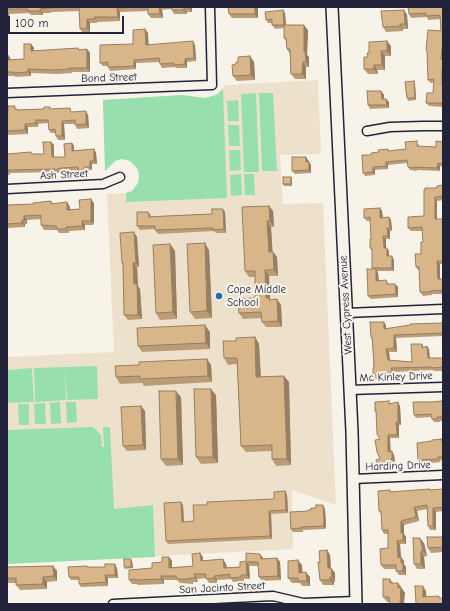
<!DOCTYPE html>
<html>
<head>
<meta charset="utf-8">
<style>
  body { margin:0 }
  #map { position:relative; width:450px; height:611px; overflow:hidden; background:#f7f3e8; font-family:"Comic Neue",sans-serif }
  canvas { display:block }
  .frame { position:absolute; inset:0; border:8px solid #22223b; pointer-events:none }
  .scale { position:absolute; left:8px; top:16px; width:116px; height:18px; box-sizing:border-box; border:2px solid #22223b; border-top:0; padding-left:5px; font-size:12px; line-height:14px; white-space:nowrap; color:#22223b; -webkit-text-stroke:3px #f7f3e8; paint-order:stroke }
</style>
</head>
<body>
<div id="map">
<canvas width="450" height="611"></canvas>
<div class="frame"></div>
<div class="scale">100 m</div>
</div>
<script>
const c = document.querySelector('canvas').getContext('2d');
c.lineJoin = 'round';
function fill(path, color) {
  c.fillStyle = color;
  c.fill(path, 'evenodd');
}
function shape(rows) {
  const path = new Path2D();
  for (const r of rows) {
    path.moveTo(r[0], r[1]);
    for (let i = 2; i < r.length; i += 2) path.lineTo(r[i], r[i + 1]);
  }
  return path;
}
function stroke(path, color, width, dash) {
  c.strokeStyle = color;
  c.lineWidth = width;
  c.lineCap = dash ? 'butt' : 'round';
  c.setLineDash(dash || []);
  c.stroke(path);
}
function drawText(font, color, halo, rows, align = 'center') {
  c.font = font + ' "Comic Neue",sans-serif';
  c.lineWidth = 4;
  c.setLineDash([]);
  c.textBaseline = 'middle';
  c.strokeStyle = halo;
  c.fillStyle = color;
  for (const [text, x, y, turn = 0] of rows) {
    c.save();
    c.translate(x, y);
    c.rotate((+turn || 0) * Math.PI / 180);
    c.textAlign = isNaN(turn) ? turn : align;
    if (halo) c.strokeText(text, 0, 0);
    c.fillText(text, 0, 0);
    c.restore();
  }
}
const built = shape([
  [318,80,321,154,280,155,283,204,323,203,336,505,292,490,293,549,7,564,7,357,114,352,107,194,126,193,132,191,138,183,139,177,137,168,130,161,122,159,115,161,105,171,103,100,182,95,205,98,216,95,221,91,225,85]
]);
const green = shape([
  [223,89,227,198,126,202,126,193,132,191,138,183,139,177,139,173,137,168,130,161,122,159,115,161,105,171,103,100,182,95,205,98,216,95],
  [256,93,259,172,244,172,241,94],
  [259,93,273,93,277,171,262,171],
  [238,100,239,121,228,121,227,101],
  [228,125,239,125,240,146,229,146],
  [229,150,240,150,241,170,230,171],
  [241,174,242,195,231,196,230,175],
  [244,174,254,174,255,195,245,195],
  [97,366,98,399,67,400,65,367],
  [65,367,66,400,35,402,34,368],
  [32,368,34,402,7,403,7,370],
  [60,402,61,423,51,424,50,403],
  [66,402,76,402,77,422,67,423],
  [45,403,46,424,35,424,34,404],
  [18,404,29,404,29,425,19,425],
  [93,427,101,435,102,447,104,447,103,427,110,427,114,509,153,505,155,557,7,564,7,430]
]);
const minor = shape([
  [7,93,212,85,210,7],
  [367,131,390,127,423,126,443,126],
  [7,189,103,184,120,177],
  [346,313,443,309],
  [349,390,443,387],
  [353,479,443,475],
  [113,604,273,596,303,603,356,601]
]);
const secondary = shape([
  [332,7,352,432,356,604]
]);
const wall = shape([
  [7,7,192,7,192,12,187,12,187,14,174,14,171,9,162,10,163,18,151,18,148,14,148,11,120,12,120,21,97,22,97,23,90,23,90,32,83,33,80,29,79,11,51,12,51,13,43,13,43,15,31,15,29,13,9,14,10,20,7,20],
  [228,7,257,7,258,8,258,18,232,18,229,14],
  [443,7,443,107,429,106,426,103,433,93,434,83,431,83,428,80,427,52,426,50,441,31,440,19,428,20,427,17,411,18,409,14],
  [283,10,285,13,286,25,308,30,307,55,309,57,309,67,306,67,306,79,295,79,291,74,290,54,287,49,287,42,284,38,284,28,275,29,272,25,272,23,268,23,266,20],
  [404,10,407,15,408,29,403,29,403,31,386,32,383,27],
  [145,29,148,33,148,45,195,45,196,61,187,62,187,68,176,68,175,67,162,68,160,64,160,62,136,63,136,69,110,71,108,67,108,66,103,66,100,63,133,44],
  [31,44,34,48,34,51,78,48,79,50,87,49,90,53,90,72,72,72,72,73,57,74,31,73,31,76,15,77,15,76,7,76,7,55,8,55,11,60,24,59],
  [391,46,391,56,385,56,385,70,377,70,378,74,368,74,364,69,369,53],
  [250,56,254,62,255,80,237,81,233,76,236,64],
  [414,81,415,84,416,100,408,101,407,98],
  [381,91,384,95,384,99,386,99,389,102,389,108,370,109,368,105],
  [17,109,18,110,52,109,88,115,89,128,77,129,75,124,64,124,65,140,58,140,56,136,56,133,51,133,49,130,48,123,38,124,38,127,28,127,28,134,7,135,7,110],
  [51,142,54,145,54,157,65,157,72,143,74,146,74,151,94,149,96,153,97,164,92,164,92,170,86,170,86,173,80,173,78,171,63,172,58,173,57,172,10,173,10,175,7,175,7,154,31,152,32,154,44,154],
  [443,142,443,167,440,166,440,171,417,170,417,171,410,170,408,167,407,163,388,165,388,169,375,170,375,175,365,176,363,173,371,155,388,149,389,151,406,149,419,144,419,146,436,147],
  [306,157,311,165,311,173,295,174,292,171],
  [291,177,292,178,292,186,284,186,283,184],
  [443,185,443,200,437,201,437,219,443,219,443,264,440,264,440,279,443,279,443,294,432,294,432,295,423,296,420,292,419,270,418,270,416,267,421,254,423,242,423,231,411,231,408,228,424,216,437,188],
  [51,201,53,204,67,202,70,207,70,209,80,209,94,203,94,221,93,225,85,225,85,230,69,231,69,233,59,233,57,230,44,230,41,225,41,219,27,220,27,224,25,224,25,227,7,228,7,205,34,204],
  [269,206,273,211,274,227,271,227,272,252,273,252,277,257,278,276,269,276,270,299,270,300,277,299,281,305,282,327,266,327,262,322,262,318,243,319,239,313,255,298,255,277,249,277,245,271],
  [380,208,382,211,383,218,389,217,391,220,392,231,390,231,390,239,386,239,386,248,389,251,389,256,394,260,394,271,377,271,378,273,379,281,386,280,389,284,395,284,398,287,398,297,371,299,368,296,373,269,372,268,372,251,370,248,371,239,370,221,367,221,364,218],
  [223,209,225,212,226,233,216,233,214,231,158,234,155,230,155,229,140,230,137,226,148,212,151,215,151,217,166,216,212,214],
  [137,237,139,267,137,267,138,286,140,289,142,319,128,320,124,315,123,265,122,263],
  [170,244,175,251,177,319,160,320,156,313],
  [209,250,212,318,195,319,190,312],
  [443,323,443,336,396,338,397,352,389,352,390,360,412,362,422,344,424,347,427,346,429,349,430,358,443,358,443,371,434,371,433,370,394,372,394,376,390,376,390,379,376,379,373,376,374,368,372,340,371,337,386,325,386,329],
  [210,332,210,349,142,352,138,346],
  [255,337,259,344,261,377,289,382,291,465,276,466,272,459,272,451,246,452,241,446,237,364,228,365,224,358,236,341],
  [207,359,211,365,212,382,144,386,142,383,120,384,116,377,139,365],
  [216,395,218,463,201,464,196,457],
  [181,397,183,465,166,466,161,459],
  [442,401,443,402,443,421,440,421,440,422,434,422,432,419,431,417,416,418,414,415,432,402],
  [390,404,400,406,401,425,399,425,399,438,390,438,390,451,394,455,395,462,393,463,393,468,379,469,377,466,380,459,380,439,376,412,375,411],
  [141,406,145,411,146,450,127,451,123,446],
  [442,439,443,441,443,460,440,460,441,462,420,464,418,460,432,441],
  [443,489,443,511,436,512,436,530,430,530,428,526,427,509,417,511,419,521,404,525,404,534,406,537,406,544,400,544,401,557,404,561,404,564,406,567,406,575,399,575,396,571,396,569,384,569,381,565,388,548,388,534,384,534,382,530,381,514,379,511,390,490,391,492],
  [285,491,287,495,288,513,271,514,272,539,168,544,166,541,183,505,184,522,194,521,207,505,274,499],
  [316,508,325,509,326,526,325,529,303,530,303,532,293,532,291,529,308,511],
  [443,537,443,552,431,553,428,548],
  [424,543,427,556,424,557,425,569,417,569,414,564],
  [327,550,330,555,331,568,335,573,335,582,334,582,334,585,323,585,320,580,320,562],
  [260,554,263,559,277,558,280,562,281,580,262,581,259,577,258,566,249,566,250,579,244,579,244,581,233,582,231,579,217,580,217,583,209,583,206,578,197,579,198,582,193,582,193,584,180,583,177,580,164,580,164,584,138,585,137,584,132,584,129,580,152,568,162,562,169,557,172,561,172,568,193,566,203,557,203,561,223,559,226,564,227,567,240,567,246,561],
  [131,559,132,561,133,568,125,569,124,567],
  [302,565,302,572,310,577,310,586,302,586,300,583,292,583,288,578],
  [53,566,57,571,57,581,47,582,47,589,20,590,16,585,16,583,7,583,7,567],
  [87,566,88,567,117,568,118,578,108,578,108,586,81,587,79,584,79,580,71,580,69,577],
  [390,579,393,583,398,583,405,593,390,602,387,602,383,597]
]);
const shadedWall = shape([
  [159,7,162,10,163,18,160,14],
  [189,7,192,7,192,12,189,8],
  [255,7,257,7,258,8,258,18,255,14],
  [117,8,120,12,120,21,118,17],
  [184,8,187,12,187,14,184,10],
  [40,9,43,13,43,15,40,11],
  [7,10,9,14,10,20,7,17],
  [283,10,285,13,286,28,284,25],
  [404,10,407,15,408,29,405,24],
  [87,19,90,23,90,32,87,28],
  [400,24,403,29,403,31,400,26],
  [304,25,308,30,307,55,309,57,309,67,306,62,304,52],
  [145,29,148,33,149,49,146,45],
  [193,41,195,45,196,61,194,58],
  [387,41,391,46,391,56,387,51],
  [443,41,443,62,441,59],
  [31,44,34,48,34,55,31,51],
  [87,49,90,53,90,72,87,68],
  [381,51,385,56,385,70,382,65],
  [8,55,11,59,11,64,8,60],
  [250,56,254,62,255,80,251,75],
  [185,59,187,62,187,68,185,64],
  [134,60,136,63,136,69,134,66],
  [303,62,306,67,306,79,302,74],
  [374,65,377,70,378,74,374,69],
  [28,69,31,73,31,76,28,72],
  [442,69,443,70,443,87,442,86],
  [414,81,415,84,416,100,415,98],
  [381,91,384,95,384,102,382,99],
  [386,99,389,102,389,108,387,105],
  [86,111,88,115,89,128,86,124],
  [35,120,38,124,38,127,36,123],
  [62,121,64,124,65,140,62,136],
  [25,124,28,127,28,134,25,130],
  [51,142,54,145,54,160,52,157],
  [72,143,74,146,74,154,72,151],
  [94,149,96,153,97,164,94,161],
  [306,157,311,165,311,173,309,170,306,162],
  [90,161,92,164,92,170,90,167],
  [386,162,388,165,388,169,386,166],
  [438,163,440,166,440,171,437,168],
  [373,167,375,170,375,175,373,172],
  [291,177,292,178,292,186,291,184],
  [435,197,437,201,437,222,435,219],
  [91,199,94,203,94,221,93,225,91,221],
  [67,202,70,207,70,214,67,210],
  [269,206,273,211,274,227,270,221],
  [380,208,382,211,383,221,380,218],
  [223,209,225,212,226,233,224,229],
  [24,216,27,220,27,224,24,220],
  [389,217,391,220,392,231,390,228],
  [22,220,25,224,25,227,22,223],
  [82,221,85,225,85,230,82,226],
  [267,221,271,227,273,258,269,252],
  [387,228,390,231,390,239,388,236],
  [134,232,137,237,139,267,136,263],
  [383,236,386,239,386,251,384,248],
  [205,243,209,250,212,318,207,311],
  [170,244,175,251,177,319,173,312],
  [387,248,389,251,389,260,387,256],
  [273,252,277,257,278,276,274,270],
  [392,256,394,260,394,271,392,268],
  [437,261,440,264,440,283,438,279],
  [133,263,137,267,138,286,140,289,142,319,138,315,134,284],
  [376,269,378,273,379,284,376,281],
  [265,270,269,276,270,299,273,303,266,298],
  [395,284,398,287,398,297,396,294],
  [277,299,281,305,282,327,278,321],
  [384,322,386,325,386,332,384,329],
  [205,325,210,332,210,349,206,343],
  [394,335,396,338,397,352,394,348],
  [255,337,259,344,261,383,256,377],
  [427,346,429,349,430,362,428,358],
  [386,349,389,352,390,364,388,360],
  [207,359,211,365,212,382,208,376],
  [391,368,394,372,394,376,392,373],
  [284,376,289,382,291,465,287,459],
  [211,389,216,395,218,463,213,457],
  [176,391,181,397,183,465,178,459],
  [398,402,400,406,401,425,398,422],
  [141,406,145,411,146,450,143,445],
  [396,422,399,425,399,438,397,435],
  [388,435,390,438,391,455,388,452],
  [392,451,394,455,395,462,392,459],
  [391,459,393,463,393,468,391,465],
  [285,491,287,495,288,513,286,510],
  [181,502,183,505,184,525,182,522],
  [323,505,325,509,326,526,325,529,323,526],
  [414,507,417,511,419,521,416,517],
  [433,508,436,512,436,530,433,526],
  [269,511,271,514,272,539,270,536],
  [401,521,404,525,404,534,406,537,406,544,403,540,401,533],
  [420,538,424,543,427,556,423,551],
  [397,541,400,544,401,561,398,558],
  [327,550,330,555,331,573,328,568],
  [421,551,424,557,425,569,421,564],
  [200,553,203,557,203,565,201,561],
  [260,554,263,558,264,563,261,559],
  [169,557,172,561,172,572,169,568],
  [401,557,404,561,404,564,406,567,406,575,403,571,401,563],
  [277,558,280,562,281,580,278,576],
  [131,559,132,561,133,568,131,567],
  [223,559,226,564,227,572,224,568],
  [298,560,302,565,303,578,299,573],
  [246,562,249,566,250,579,247,575],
  [115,564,117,568,118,578,115,575],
  [53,566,57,571,57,581,54,576],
  [331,568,335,573,335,582,332,577],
  [306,572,310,577,310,586,307,581],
  [194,574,197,579,198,582,195,578],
  [105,575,108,578,108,586,106,582],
  [161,576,164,580,164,584,161,579],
  [214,576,217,580,217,583,214,578],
  [43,577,47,582,47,589,43,584],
  [330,577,334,582,334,585,330,580],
  [398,583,405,593,404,604,400,604],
  [423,586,426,591,427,602,423,597]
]);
const building = shape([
  [7,7,70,7,48,8,40,9,40,11,28,11,28,9,7,9,7,7],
  [79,7,136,7,117,8,118,17,94,17,95,19,87,19,87,28,80,29,79,7],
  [148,7,159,7,160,14,148,14,148,7],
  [171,7,189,7,189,8,184,8,184,10,172,10,171,7],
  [228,7,255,7,255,14,229,14,228,7],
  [408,7,443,7,443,41,441,59,443,59,443,69,442,69,442,86,443,86,443,103,426,103,427,93,433,93,434,79,428,80,427,51,426,50,428,30,441,31,440,15,426,16,426,13,409,14,408,7],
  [283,10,284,25,272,25,272,19,266,20,265,12,283,10],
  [404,10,405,24,400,24,400,26,383,27,381,11,404,10],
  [284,25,304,25,304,52,305,51,306,62,303,62,302,74,291,74,290,49,287,49,286,38,284,38,284,25],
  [145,29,146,45,193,41,194,58,185,59,185,64,174,65,174,63,160,64,159,58,134,60,134,66,108,67,108,62,100,63,100,45,133,44,133,30,145,29],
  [387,41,387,51,381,51,382,65,374,65,374,69,364,69,364,57,368,57,367,53,369,53,369,42,387,41],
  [24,44,31,44,31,51,78,48,79,50,87,49,87,68,69,68,70,69,54,70,28,69,28,72,13,73,13,72,7,72,7,55,8,55,8,60,24,59,24,44],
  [250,56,251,75,233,76,232,65,236,64,236,62,238,62,238,57,250,56],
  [414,81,415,98,407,98,405,82,414,81],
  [367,91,381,91,382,99,386,99,387,105,368,105,367,91],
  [8,106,15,106,15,109,17,109,17,110,44,109,44,107,50,107,50,109,70,108,71,112,86,111,86,124,75,125,75,120,62,121,62,136,56,136,55,129,49,130,48,120,35,120,36,123,25,124,25,130,7,131,8,106],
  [417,141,417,146,436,147,436,141,443,142,443,164,438,163,437,168,415,167,415,168,408,167,407,160,386,162,386,166,373,167,373,172,363,173,362,155,371,155,371,153,379,152,378,150,388,149,388,151,406,149,405,142,417,141],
  [43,142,51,142,52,157,65,157,64,144,72,143,72,151,94,149,94,161,90,161,90,167,84,167,84,170,78,170,78,167,61,168,55,170,55,169,8,170,8,172,7,172,7,154,31,152,31,154,44,154,43,142],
  [292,157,306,157,306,162,309,162,309,170,292,171,292,157],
  [283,177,291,177,291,184,283,184,283,177],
  [443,185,443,196,435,197,435,219,443,219,443,261,437,261,438,279,443,279,443,290,430,291,430,292,420,292,419,267,416,267,415,254,421,254,421,242,423,242,422,227,408,228,408,217,424,216,424,190,425,190,425,188,437,188,437,186,443,185],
  [91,199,91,221,82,221,82,226,66,227,66,229,57,229,56,226,41,225,41,215,24,216,24,220,22,220,22,223,7,224,7,205,34,204,33,203,51,201,51,204,67,202,67,210,80,209,79,200,91,199],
  [269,206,270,221,267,221,269,252,273,252,274,270,265,270,266,298,269,298,269,300,277,299,278,321,262,322,261,312,239,313,238,299,255,298,255,271,245,271,242,207,269,206],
  [380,208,380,218,389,217,390,228,387,228,388,236,383,236,384,248,387,248,387,256,392,256,392,268,372,268,372,248,370,248,370,239,371,239,370,217,364,218,364,209,380,208],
  [212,209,223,209,224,229,213,230,213,228,155,230,155,226,137,226,137,212,148,212,149,217,166,216,212,214,212,209],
  [134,232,136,263,133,263,134,284,137,284,138,315,124,315,123,263,122,263,120,233,134,232],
  [205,243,207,311,190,312,187,244,205,243],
  [170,244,173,312,156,313,153,245,170,244],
  [367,269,376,269,376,281,386,280,387,284,395,284,396,294,368,296,367,269],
  [370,322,384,322,384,329,410,325,410,324,443,323,443,333,394,335,394,348,386,349,388,360,412,362,411,344,422,344,422,348,427,346,428,358,443,358,443,367,432,368,432,367,391,368,392,373,388,373,388,375,373,376,373,368,374,368,373,348,372,337,371,337,370,322],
  [205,325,206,343,138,346,137,328,205,325],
  [255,337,256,377,284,376,287,459,272,459,272,445,241,446,237,358,224,358,223,341,236,341,236,338,255,337],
  [207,359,208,376,140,379,140,376,116,377,115,366,139,365,139,362,207,359],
  [194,389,211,389,213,457,196,457,194,389],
  [159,391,176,391,178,459,161,459,159,391],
  [389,401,389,404,398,402,398,422,396,422,397,435,388,435,388,452,392,451,392,459,391,459,391,465,377,466,376,460,380,459,377,452,375,440,380,439,377,434,376,411,375,411,375,402,389,401],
  [442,401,442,402,443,402,443,415,442,415,442,417,437,417,437,419,432,419,431,414,414,415,413,402,432,402,442,401],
  [141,406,143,445,123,446,121,407,141,406],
  [442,439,442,442,443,442,443,457,438,457,438,459,418,460,417,443,432,441,432,440,442,439],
  [429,489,429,490,443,489,443,507,433,508,433,526,428,526,427,505,414,507,416,517,401,521,401,533,403,533,403,540,397,541,398,558,401,557,401,563,403,563,403,571,396,571,396,565,381,565,380,549,388,548,388,530,382,530,381,511,379,511,378,491,390,490,390,492,429,489],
  [285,491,286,510,269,511,270,536,166,541,164,503,181,502,182,522,194,521,193,505,207,505,207,502,274,499,274,492,285,491],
  [316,505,323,505,324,522,323,526,301,527,301,528,291,529,290,512,308,511,308,510,311,510,311,508,316,508,316,505],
  [427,537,443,537,443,547,428,548,427,537],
  [413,538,420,538,423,551,421,551,421,564,414,564,413,538],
  [327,550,328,568,331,568,332,577,330,577,330,580,320,580,318,562,320,562,319,551,327,550],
  [200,553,201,561,223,559,224,568,240,567,240,562,246,561,246,553,260,554,261,559,277,558,278,576,259,577,258,562,246,562,247,575,241,575,241,577,230,578,230,574,214,576,214,578,206,579,206,574,194,574,195,578,190,578,190,579,177,579,176,576,161,576,161,579,135,580,135,579,129,580,129,570,152,568,152,563,162,562,162,557,169,557,169,568,193,566,192,554,200,553],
  [124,559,131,559,131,567,124,567,124,559],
  [298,560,299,573,306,572,307,581,298,581,298,578,288,578,288,561,298,560],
  [105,564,115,564,115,575,105,575,106,582,79,584,79,577,69,577,68,567,87,566,87,567,105,567,105,564],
  [53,566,54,576,43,577,43,584,16,585,16,578,7,578,7,567,53,566],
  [383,579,390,579,390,583,398,583,398,588,401,587,400,604,390,604,389,597,383,597,383,579],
  [415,586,423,586,423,597,439,596,439,598,443,598,443,604,416,604,415,586]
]);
const markers = [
  [219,296,4,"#1f6fb2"]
];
const streetNames = [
  ["Bond Street",109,78,-2],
  ["Ash Street",64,175,-3],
  ["West Cypress Avenue",346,305,-93],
  ["Mc Kinley Drive",396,377,-2],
  ["Harding Drive",398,466,-2],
  ["San Jacinto Street",222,588,-3]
];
const poiNames = [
  ["Cope Middle",227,290],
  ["School",227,303]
];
fill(built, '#eee1cc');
fill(green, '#97e0ae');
stroke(minor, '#22223b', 11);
stroke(secondary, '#22223b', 14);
stroke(minor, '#f7f3e8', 8);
stroke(secondary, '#f7f3e8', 11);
fill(wall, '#ba9d77');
fill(shadedWall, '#977f61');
fill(building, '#d8b68a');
stroke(building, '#977f61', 1);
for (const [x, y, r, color] of markers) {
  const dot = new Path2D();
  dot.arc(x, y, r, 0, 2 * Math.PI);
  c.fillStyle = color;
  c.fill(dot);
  stroke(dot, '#f7f3e8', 1.5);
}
drawText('11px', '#22223b', '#f7f3e8', streetNames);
drawText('11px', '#22223b', '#f7f3e8', poiNames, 'left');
</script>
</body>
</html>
